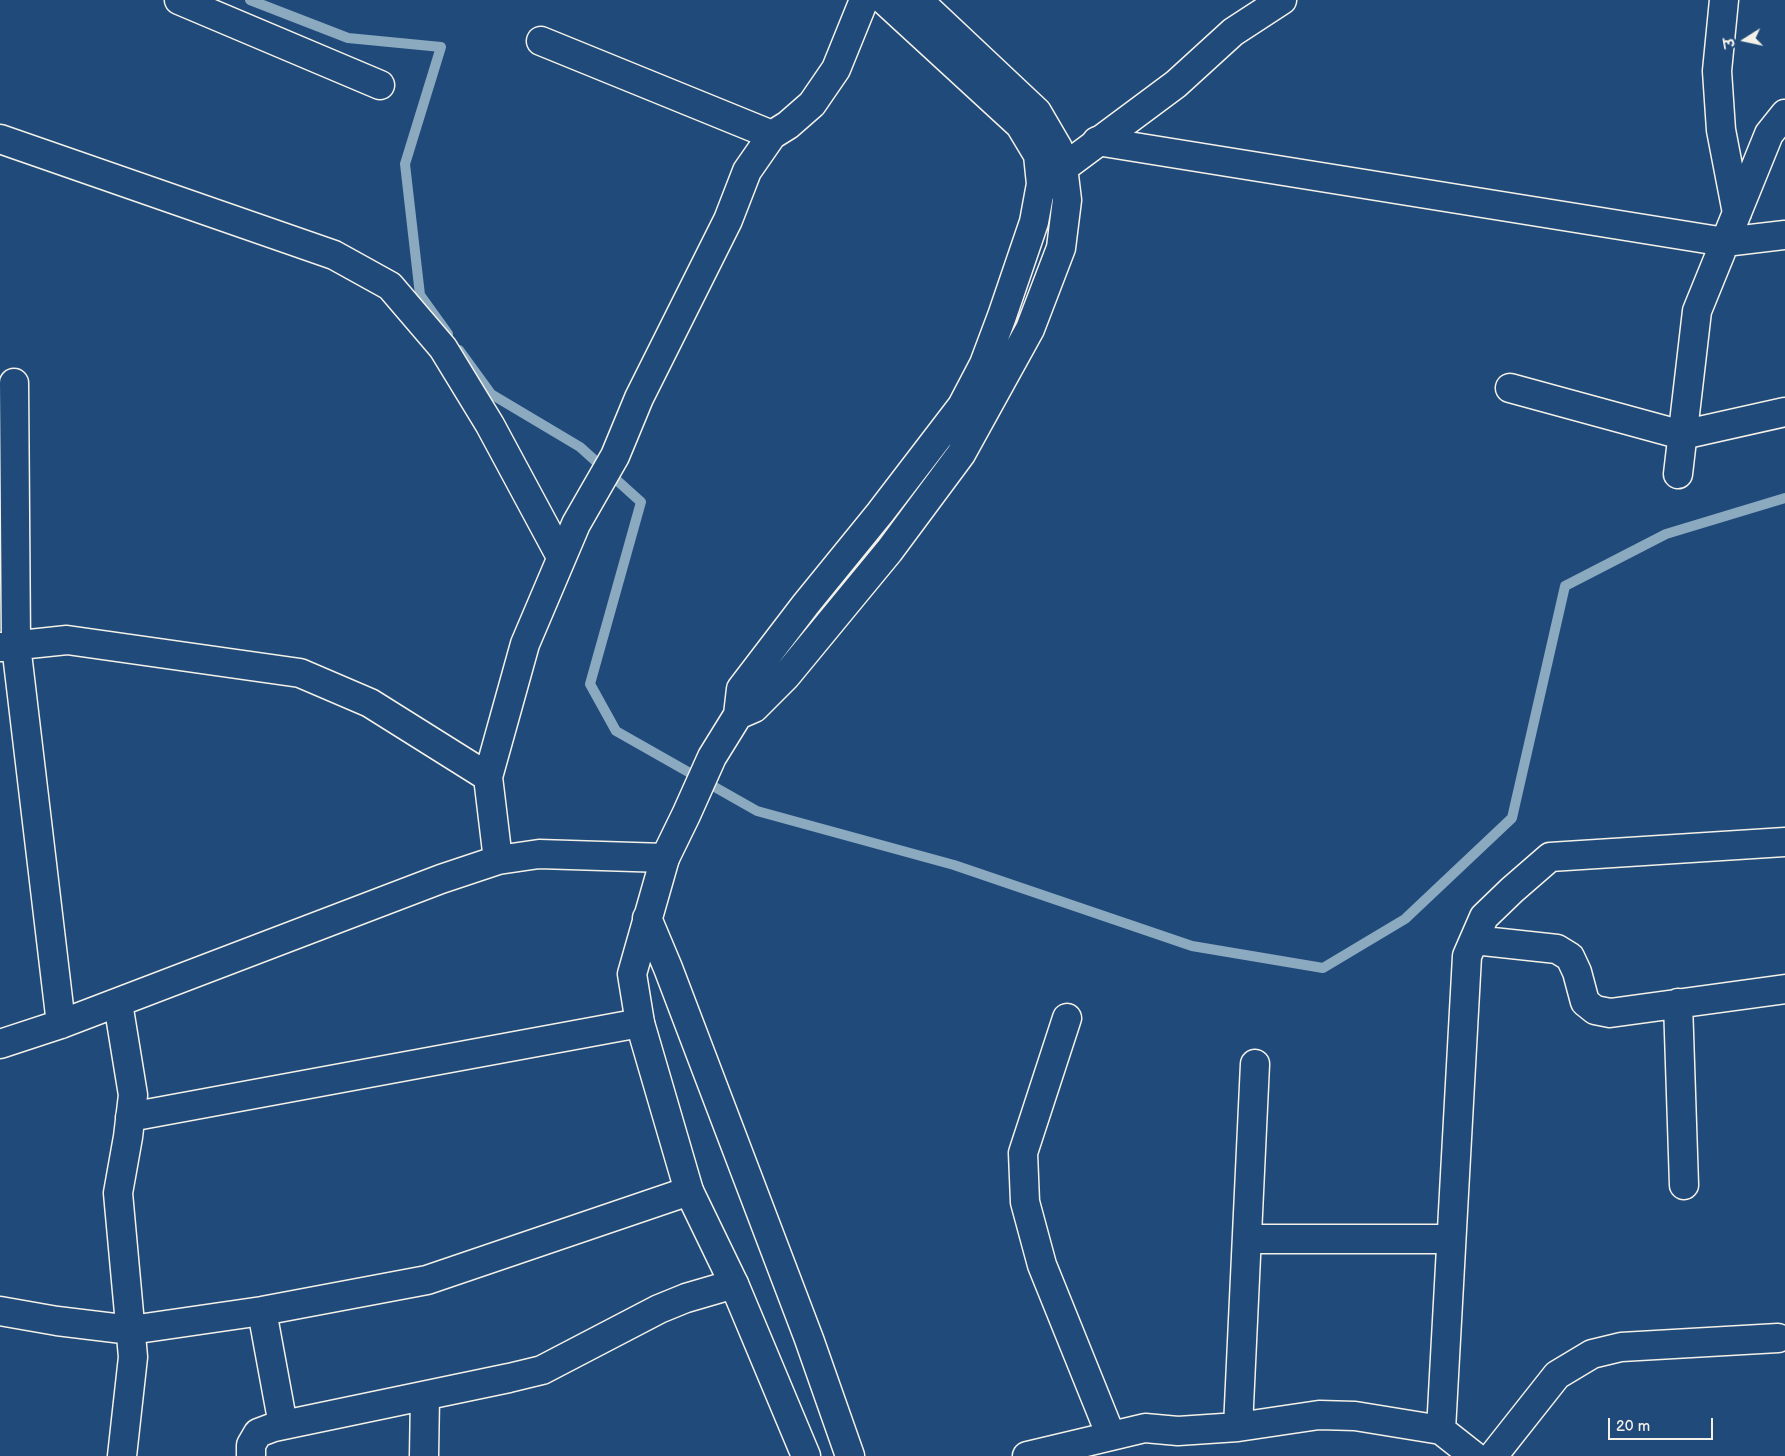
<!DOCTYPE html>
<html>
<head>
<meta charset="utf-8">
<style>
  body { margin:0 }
  #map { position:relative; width:1785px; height:1456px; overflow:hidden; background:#1f4a7a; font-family:"Balsamiq Sans","Playpen Sans Deva",sans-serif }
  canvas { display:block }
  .north { position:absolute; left:1720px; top:15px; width:50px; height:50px; -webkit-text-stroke:4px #1f4a7a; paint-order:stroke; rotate:260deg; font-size:14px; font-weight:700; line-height:20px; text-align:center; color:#f4f1e8 }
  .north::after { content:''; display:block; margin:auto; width:18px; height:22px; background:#f4f1e8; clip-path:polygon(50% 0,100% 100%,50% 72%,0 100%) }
  .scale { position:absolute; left:1608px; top:1418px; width:105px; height:22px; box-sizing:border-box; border:2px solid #f4f1e8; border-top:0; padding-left:6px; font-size:15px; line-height:18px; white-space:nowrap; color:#f4f1e8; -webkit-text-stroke:4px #1f4a7a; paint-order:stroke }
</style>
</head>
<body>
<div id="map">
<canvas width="1785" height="1456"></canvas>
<div class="north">उ</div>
<div class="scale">20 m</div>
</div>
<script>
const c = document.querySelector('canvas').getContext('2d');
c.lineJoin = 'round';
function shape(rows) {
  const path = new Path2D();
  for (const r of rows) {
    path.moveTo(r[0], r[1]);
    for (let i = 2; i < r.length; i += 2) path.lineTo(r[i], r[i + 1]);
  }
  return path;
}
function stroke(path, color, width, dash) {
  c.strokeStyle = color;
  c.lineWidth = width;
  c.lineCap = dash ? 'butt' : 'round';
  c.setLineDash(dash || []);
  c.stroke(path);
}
const stream = shape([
  [250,0,348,38,441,47,405,164,420,295,448,334],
  [459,350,491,394,580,447,641,502,590,684,616,731,757,811,954,865,1192,946,1323,968,1405,919,1512,818,1565,586,1666,534,1785,498]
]);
const street = shape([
  [179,0,380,85],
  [1724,0,1717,71,1721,130,1737,213],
  [541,41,772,135],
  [0,139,334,255,390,286,443,348,490,425,561,557],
  [1097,141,1725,242,1785,235],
  [14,383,16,645,61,1024],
  [1510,388,1682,435,1785,412],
  [1678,474,1697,311,1769,134,1785,114],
  [0,647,67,640,300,673,370,703,488,777],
  [498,860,488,777,525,644,576,524,615,456,639,398,728,220,747,171,772,135,788,125,812,104,836,69,864,0],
  [1474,940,1557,949,1570,957,1577,972,1585,1002,1595,1010,1610,1013,1785,989],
  [118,1003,133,1095,128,1137,118,1193,133,1357,122,1456],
  [1678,1003,1684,1185],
  [1067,1018,1023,1153,1025,1202,1042,1265,1111,1436],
  [0,1044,61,1024,441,879,498,860,539,854,665,858],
  [130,1117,640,1023],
  [1247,1239,1451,1239],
  [0,1311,57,1321,131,1330,262,1311,427,1280,689,1191],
  [262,1311,283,1425],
  [1238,1427,1255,1064],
  [1441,1430,1467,956,1484,917,1512,890,1550,857,1785,842],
  [251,1456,251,1445,258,1433,274,1427,509,1378,542,1370,659,1309,686,1298,734,1284],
  [424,1456,425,1396],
  [1027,1456,1145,1428,1178,1431,1238,1427,1319,1415,1355,1416,1441,1430,1474,1456],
  [1493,1456,1557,1375,1592,1354,1621,1347,1778,1338]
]);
const secondary = shape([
  [1051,177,1176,84,1233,32,1282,0],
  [738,715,754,708,786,676,889,551,961,454,1030,329,1061,248,1067,200,1063,167,1058,148,1037,112,918,0],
  [647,918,668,968,809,1339,850,1456],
  [806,1456,734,1284,689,1191,640,1023,632,974,665,858,686,815,712,757,738,715,741,689,806,604,880,513,962,406,984,364,1002,316,1034,222,1041,184,1038,155,1020,125,884,0]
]);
stroke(stream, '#8ba9bf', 10);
stroke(street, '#f4f1e8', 31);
stroke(secondary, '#f4f1e8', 31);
stroke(street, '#1f4a7a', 28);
stroke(secondary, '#1f4a7a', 28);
</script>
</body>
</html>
